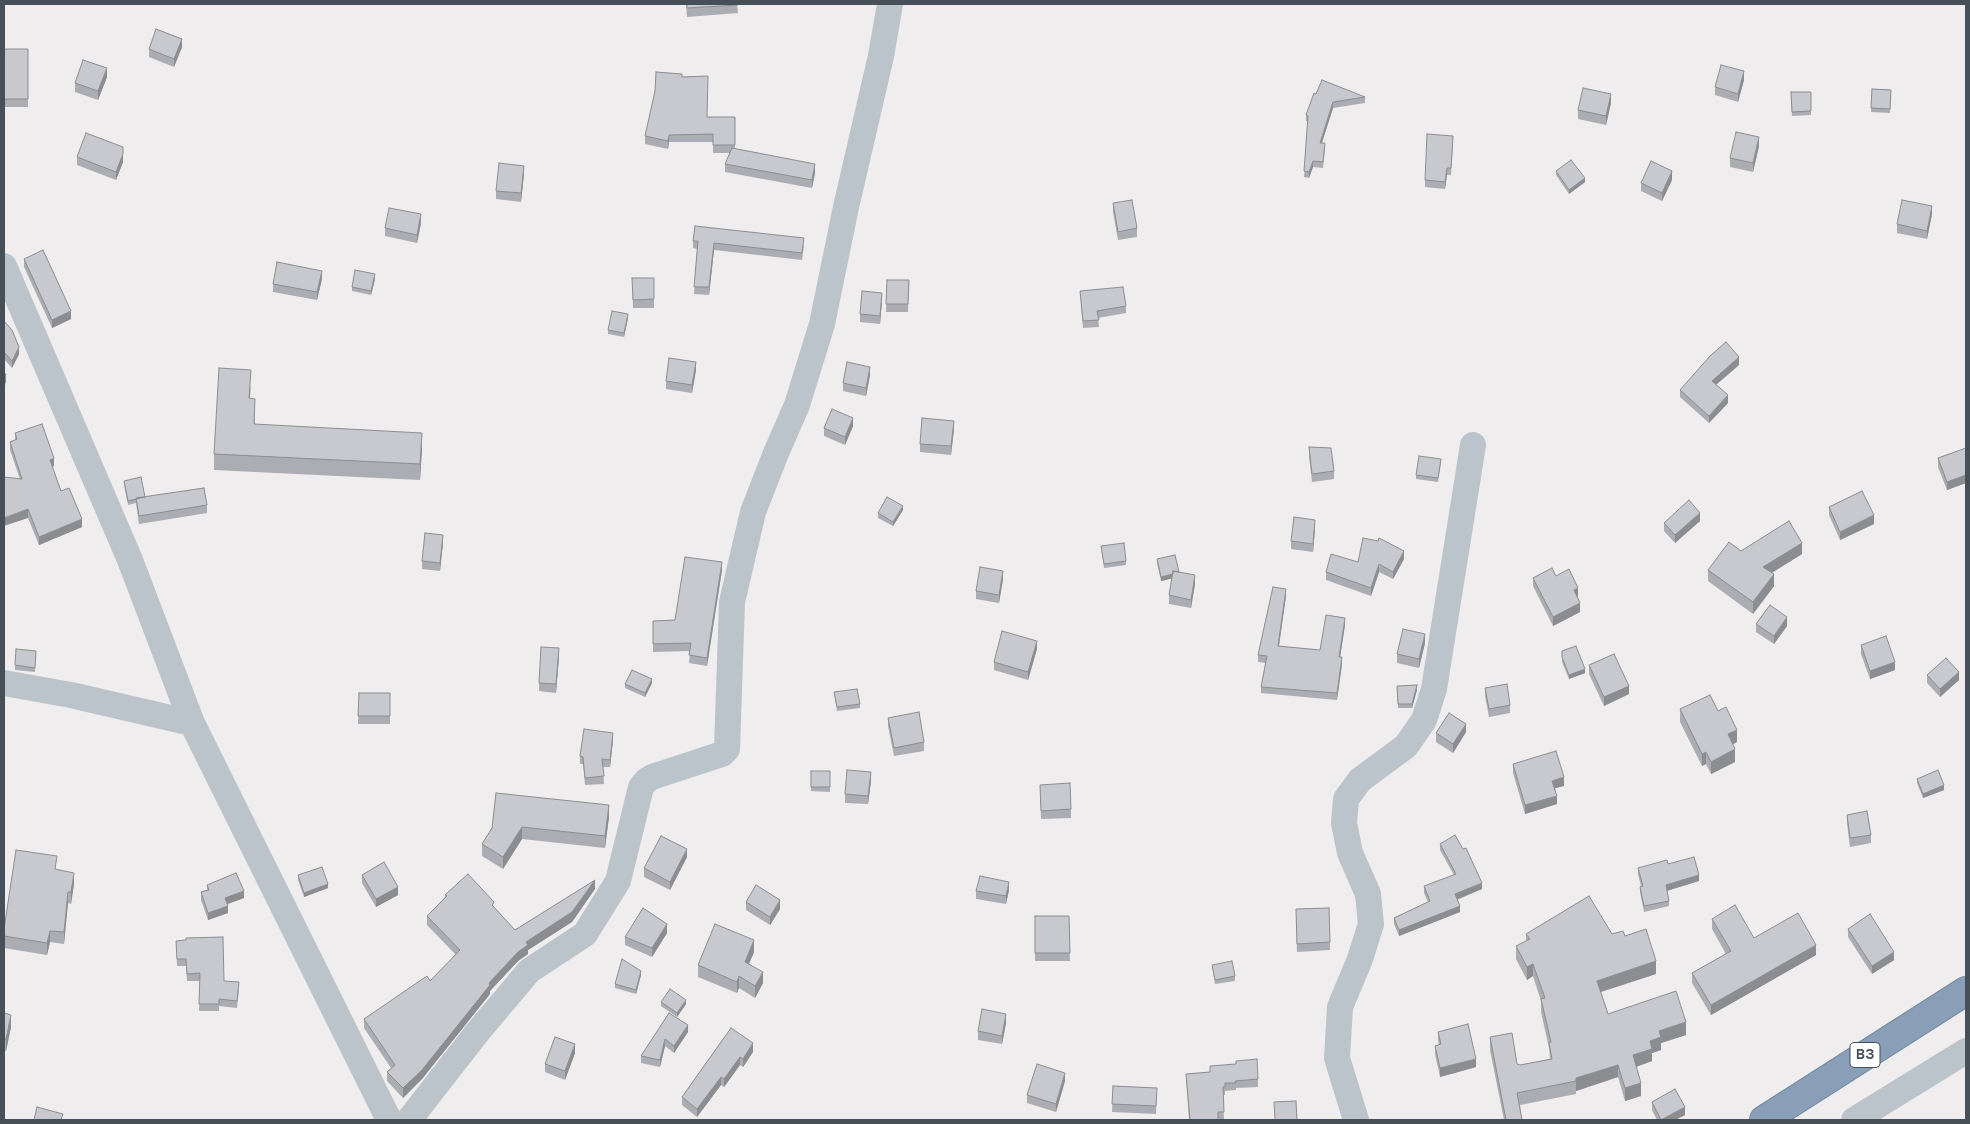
<!DOCTYPE html>
<html>
<head>
<meta charset="utf-8">
<style>
  body { margin:0 }
  #map { position:relative; width:1970px; height:1124px; overflow:hidden; background:#efeded; font-family:Karla,sans-serif }
  canvas { display:block }
  .frame { position:absolute; inset:0; border:5px solid #475058; pointer-events:none }
</style>
</head>
<body>
<div id="map">
<canvas width="1970" height="1124"></canvas>
<div class="frame"></div>
</div>
<script>
const c = document.querySelector('canvas').getContext('2d');
c.lineJoin = 'round';
function shape(rows) {
  const path = new Path2D();
  for (const r of rows) {
    path.moveTo(r[0], r[1]);
    for (let i = 2; i < r.length; i += 2) path.lineTo(r[i], r[i + 1]);
  }
  return path;
}
function stroke(path, color, width, dash) {
  c.strokeStyle = color;
  c.lineWidth = width;
  c.lineCap = dash ? 'butt' : 'round';
  c.setLineDash(dash || []);
  c.stroke(path);
}
function fill(path, color) {
  c.fillStyle = color;
  c.fill(path, 'evenodd');
}
function drawText(font, color, halo, rows, align = 'center') {
  c.font = font + ' Karla,sans-serif';
  c.lineWidth = 4;
  c.setLineDash([]);
  c.textBaseline = 'middle';
  c.strokeStyle = halo;
  c.fillStyle = color;
  for (const [text, x, y, turn = 0] of rows) {
    c.save();
    c.translate(x, y);
    c.rotate((+turn || 0) * Math.PI / 180);
    c.textAlign = isNaN(turn) ? turn : align;
    if (halo) c.strokeText(text, 0, 0);
    c.fillText(text, 0, 0);
    c.restore();
  }
}
const minor = shape([
  [4,266,130,560,192,723,389,1120],
  [4,683,71,695,192,723],
  [409,1120,476,1034,529,971,585,934,618,881,641,787,646,781,652,777,722,754,727,749,732,602,753,512,776,453,797,405,822,324,846,207,881,56,890,4],
  [1356,1120,1337,1058,1340,1007,1360,959,1371,924,1368,894,1350,853,1344,823,1346,799,1360,780,1406,746,1424,720,1434,689,1473,445],
  [1854,1120,1966,1051]
]);
const highway = shape([
  [1764,1120,1966,991]
]);
const wall = shape([
  [686,4,737,4,738,13,687,17],
  [182,47,174,67,149,57,149,49],
  [4,49,28,49,28,107,4,107],
  [107,77,98,100,75,92,75,83],
  [682,77,707,117,735,117,735,149,815,173,812,188,725,172,725,164,730,153,713,153,713,142,669,142,668,149,645,144,645,136],
  [1744,80,1738,102,1715,95,1715,87],
  [1872,89,1891,90,1890,113,1871,112],
  [1791,92,1811,92,1811,115,1792,116],
  [1316,94,1365,97,1365,103,1333,108,1322,143,1325,149,1323,168,1313,167,1309,178,1304,177,1308,121,1306,121,1306,115],
  [1611,103,1606,125,1578,119,1578,110],
  [1453,143,1451,175,1447,175,1445,189,1425,187,1425,180],
  [1759,146,1753,172,1730,167,1730,158],
  [77,157,123,162,116,180,77,165],
  [1556,171,1585,182,1569,194,1556,175],
  [524,174,521,202,496,199,496,191],
  [1672,180,1662,201,1641,191,1641,183],
  [1113,203,1137,228,1137,237,1118,240,1113,212],
  [1932,214,1927,239,1897,233,1897,224],
  [421,223,417,243,385,236,385,228],
  [693,241,804,245,802,260,714,250,709,295,694,294,697,249,693,248],
  [24,259,71,319,52,328,24,267],
  [632,278,654,278,654,308,633,308],
  [322,279,317,300,273,292,273,284],
  [375,279,371,295,352,291,352,287],
  [887,280,909,280,908,312,886,312],
  [1080,291,1126,306,1126,313,1098,318,1099,327,1083,328],
  [882,301,880,324,860,322,860,314],
  [628,318,624,337,608,334,608,330],
  [4,321,19,354,12,368,4,359],
  [1739,365,1716,385,1728,403,1709,423,1680,397,1680,390],
  [696,370,692,393,666,389,666,381],
  [870,375,866,396,843,391,843,383],
  [251,386,250,398,255,415,255,424,422,449,420,480,214,470,214,454],
  [853,426,845,445,824,436,824,428],
  [954,429,951,455,920,452,920,444],
  [15,433,54,466,52,467,61,491,82,527,39,545,28,518,20,479,10,450,10,442,15,440],
  [1309,447,1334,471,1334,479,1312,482,1309,456],
  [1966,448,1966,483,1947,490,1938,467,1938,458],
  [1441,463,1438,482,1416,479,1416,475],
  [124,481,145,497,207,505,207,513,139,524,136,503,128,505,124,485],
  [1829,507,1874,524,1840,540,1829,515],
  [903,510,893,526,878,518,878,513],
  [1700,521,1675,543,1664,531,1664,523],
  [1315,528,1313,552,1291,549,1291,541],
  [443,543,440,571,422,569,422,561],
  [1101,546,1126,561,1126,565,1104,568],
  [1741,551,1802,554,1772,573,1774,586,1753,614,1708,581,1708,570],
  [1157,559,1179,572,1195,584,1191,608,1169,604,1169,595,1172,578,1161,581,1157,563],
  [1404,559,1393,579,1379,572,1371,596,1326,580,1326,572,1358,562],
  [722,570,707,666,689,663,690,651,653,652,653,621,675,620],
  [1556,576,1578,596,1577,597,1580,612,1553,626,1533,586,1533,578],
  [1003,579,999,603,976,599,976,591],
  [1286,596,1279,646,1320,650,1345,625,1340,657,1342,664,1337,700,1261,693,1261,687,1266,663,1258,662,1258,655],
  [1756,624,1787,626,1774,644,1756,632],
  [1425,643,1419,668,1397,663,1397,654],
  [1861,645,1895,670,1870,679,1861,654],
  [1037,649,1028,680,994,670,994,662],
  [1562,651,1585,673,1569,679,1562,662],
  [36,655,35,672,15,670,15,665],
  [559,657,556,693,539,691,539,683],
  [1589,665,1629,694,1604,706,1589,674],
  [1927,675,1959,680,1940,697,1927,683],
  [652,683,645,697,625,688,625,684],
  [1397,686,1417,690,1412,708,1398,708],
  [1485,688,1510,705,1510,713,1489,717,1485,696],
  [834,692,860,704,860,708,837,711],
  [359,693,390,693,390,724,358,724],
  [1680,709,1718,711,1737,742,1733,744,1735,762,1711,774,1706,764,1702,766,1680,722],
  [888,718,924,742,924,751,894,756,888,726],
  [1466,732,1453,753,1436,742,1436,733],
  [613,740,610,767,603,767,604,784,585,785,583,764,580,764,580,756],
  [1513,764,1564,786,1555,788,1557,804,1525,814,1513,773],
  [811,771,830,771,830,792,811,791],
  [1917,779,1944,790,1923,798,1917,783],
  [871,781,868,804,845,803,845,794],
  [1040,785,1071,809,1071,818,1041,819],
  [1847,815,1871,835,1871,843,1850,847,1847,823],
  [609,817,605,848,522,839,503,869,482,856,482,844,492,828],
  [1440,844,1482,889,1457,900,1460,912,1399,936,1394,924,1394,918,1428,902,1424,893,1424,886,1454,875,1440,850],
  [687,857,670,890,644,877,644,868],
  [1668,864,1699,881,1667,891,1669,901,1669,906,1644,912,1640,892,1640,887,1641,886,1638,874,1638,868],
  [56,869,74,884,71,904,68,903,64,944,50,942,47,955,4,948,4,929],
  [298,875,328,888,304,897,298,880],
  [362,875,398,895,376,907,362,883],
  [207,885,244,898,227,904,228,913,208,920,201,900,201,892,207,890],
  [595,889,572,922,528,950,528,954,518,961,490,991,490,994,422,1079,403,1098,387,1081,387,1072,391,1068,364,1028,364,1019,430,981,456,955,427,925,427,916,445,897,445,895,494,907,515,930],
  [1009,890,1006,904,976,899,976,891],
  [746,902,780,909,770,925,746,910],
  [1035,916,1069,916,1070,961,1035,961],
  [1296,918,1330,942,1330,950,1297,952],
  [1712,919,1754,938,1816,955,1711,1015,1692,983,1692,973,1726,954,1712,929],
  [1848,929,1894,960,1872,974,1848,937],
  [667,933,652,957,625,945,625,937],
  [1526,934,1612,934,1625,936,1656,974,1601,992,1608,1014,1686,1035,1661,1043,1661,1050,1652,1053,1652,1061,1636,1067,1641,1096,1625,1101,1618,1077,1576,1091,1576,1094,1520,1105,1522,1120,1504,1120,1490,1050,1490,1037,1517,1064,1520,1065,1550,1059,1549,1048,1541,1012,1541,1001,1533,976,1527,980,1516,959,1516,946,1526,941],
  [176,941,224,981,239,989,237,1008,219,1006,219,1011,199,1011,200,981,187,981,186,966,177,966],
  [754,952,749,964,763,983,755,998,739,988,737,993,698,977,698,965],
  [1212,965,1235,976,1235,981,1215,984],
  [641,975,636,994,615,988,615,984],
  [661,1002,686,1004,677,1017,661,1006],
  [4,1013,11,1027,6,1051,4,1051],
  [669,1013,688,1032,674,1053,665,1046,660,1067,641,1063,641,1056],
  [1006,1023,1002,1044,978,1040,978,1031],
  [731,1028,753,1052,743,1067,740,1065,724,1087,721,1085,697,1117,682,1105,682,1097],
  [1438,1032,1476,1067,1440,1077,1435,1054,1435,1046,1439,1045,1438,1040],
  [575,1053,565,1080,545,1072,545,1064],
  [1210,1066,1258,1079,1258,1087,1236,1088,1236,1090,1225,1091,1225,1095,1223,1095,1224,1120,1189,1120,1186,1074,1210,1072],
  [1065,1081,1056,1112,1027,1103,1027,1095],
  [1113,1086,1157,1088,1156,1114,1112,1112],
  [1652,1102,1685,1115,1675,1120,1657,1120,1652,1110]
]);
const shadedWall = shape([
  [182,39,182,47,174,67,174,59],
  [107,68,107,77,98,100,98,91],
  [1744,71,1744,80,1738,102,1738,94],
  [1611,94,1611,103,1606,125,1606,116],
  [1333,102,1333,108,1320,148,1320,143],
  [669,135,669,142,668,149,668,141],
  [1759,137,1759,146,1753,172,1753,163],
  [123,154,123,162,116,180,116,172],
  [1313,161,1313,167,1309,178,1309,172],
  [815,164,815,173,812,188,812,180],
  [524,166,524,174,521,202,521,193],
  [1447,168,1447,175,1445,189,1445,182],
  [1672,171,1672,180,1662,201,1662,193],
  [1585,178,1585,182,1569,194,1569,190],
  [1932,206,1932,214,1927,239,1927,231],
  [421,214,421,223,417,243,417,235],
  [714,243,714,250,709,295,709,287],
  [322,271,322,279,317,300,317,292],
  [375,274,375,279,371,295,371,291],
  [882,293,882,301,880,324,880,316],
  [71,311,71,319,52,328,52,320],
  [628,314,628,318,624,337,624,333],
  [19,347,19,354,12,368,12,361],
  [1739,357,1739,365,1712,388,1712,381],
  [696,362,696,370,692,393,692,385],
  [870,367,870,375,866,396,866,388],
  [6,374,6,382,4,388,4,380],
  [1728,395,1728,403,1709,423,1709,416],
  [853,418,853,426,845,445,845,437],
  [954,421,954,429,951,455,951,446],
  [422,433,422,449,420,480,420,464],
  [54,458,54,466,50,468,50,460],
  [1966,475,1966,483,1947,490,1947,482],
  [903,506,903,510,893,526,893,522],
  [28,509,28,518,4,526,4,518],
  [1700,513,1700,521,1675,543,1675,535],
  [1874,515,1874,524,1840,540,1840,532],
  [82,519,82,527,39,545,39,537],
  [1315,520,1315,528,1313,552,1313,544],
  [443,535,443,543,440,571,440,563],
  [1802,543,1802,554,1763,578,1763,567],
  [1404,551,1404,559,1393,579,1393,572],
  [722,562,722,570,707,666,707,658],
  [1379,564,1379,572,1371,596,1371,588],
  [1003,571,1003,579,999,603,999,595],
  [1179,572,1179,577,1161,581,1161,577],
  [1774,574,1774,586,1753,614,1753,602],
  [1195,575,1195,584,1191,608,1191,600],
  [1578,588,1578,596,1574,599,1574,590],
  [1286,589,1286,596,1278,652,1278,646],
  [1580,603,1580,612,1553,626,1553,617],
  [1787,617,1787,626,1774,644,1774,636],
  [1345,618,1345,625,1339,664,1339,657],
  [1425,634,1425,643,1419,668,1419,659],
  [1037,641,1037,649,1028,680,1028,672],
  [559,648,559,657,556,693,556,684],
  [1342,657,1342,664,1337,700,1337,693],
  [1895,662,1895,670,1870,679,1870,671],
  [1585,669,1585,673,1569,679,1569,675],
  [1959,672,1959,680,1940,697,1940,689],
  [652,679,652,683,645,697,645,693],
  [1417,685,1417,690,1412,708,1412,704],
  [1629,686,1629,694,1604,706,1604,697],
  [1466,724,1466,732,1453,753,1453,744],
  [1737,730,1737,742,1728,747,1728,734],
  [613,733,613,740,610,767,610,760],
  [1735,749,1735,762,1711,774,1711,762],
  [1706,752,1706,764,1702,766,1702,754],
  [871,772,871,781,868,804,868,796],
  [1564,777,1564,786,1552,789,1552,781],
  [1944,785,1944,790,1923,798,1923,794],
  [1557,796,1557,804,1525,814,1525,805],
  [609,805,609,817,605,848,605,836],
  [522,827,522,839,503,869,503,857],
  [687,849,687,857,670,890,670,882],
  [74,873,74,884,71,904,71,892],
  [1699,875,1699,881,1666,891,1666,885],
  [595,880,595,889,572,922,528,950,528,954,518,961,490,991,490,994,422,1079,403,1098,403,1088,489,983,526,942],
  [1009,882,1009,890,1006,904,1006,896],
  [1482,883,1482,889,1455,900,1455,894],
  [328,884,328,888,304,897,304,893],
  [398,887,398,895,376,907,376,899],
  [244,891,244,898,225,905,225,898],
  [68,892,68,903,64,944,64,932],
  [780,900,780,909,770,925,770,917],
  [228,906,228,913,208,920,208,913],
  [1460,906,1460,912,1399,936,1399,930],
  [667,924,667,933,652,957,652,948],
  [50,931,50,942,47,955,47,943],
  [754,940,754,952,745,973,745,962],
  [1816,945,1816,955,1711,1015,1711,1005],
  [1894,952,1894,960,1872,974,1872,966],
  [1656,961,1656,974,1597,993,1597,981],
  [1533,964,1533,976,1527,980,1527,967],
  [641,971,641,975,636,994,636,990],
  [763,972,763,983,755,998,755,986],
  [739,976,739,988,737,993,737,982],
  [686,1000,686,1004,677,1017,677,1013],
  [1006,1014,1006,1023,1002,1044,1002,1036],
  [11,1015,11,1027,6,1051,6,1039],
  [1686,1022,1686,1035,1661,1043,1661,1050,1652,1053,1652,1061,1633,1068,1633,1055,1650,1041,1659,1031],
  [688,1025,688,1032,674,1053,674,1046],
  [665,1039,665,1046,660,1067,660,1060],
  [753,1043,753,1052,743,1067,743,1059],
  [575,1044,575,1053,565,1080,565,1071],
  [740,1057,740,1065,724,1087,724,1079],
  [1476,1059,1476,1067,1440,1077,1440,1068],
  [1618,1065,1618,1077,1576,1091,1576,1078],
  [1065,1073,1065,1081,1056,1112,1056,1104],
  [721,1077,721,1085,697,1117,697,1109],
  [1641,1083,1641,1096,1625,1101,1625,1088],
  [1685,1107,1685,1115,1675,1120,1661,1120]
]);
const building = shape([
  [687,4,737,4,738,5,687,8,687,4],
  [156,29,182,39,174,59,149,49,156,29],
  [4,49,28,49,28,99,4,99,4,49],
  [83,60,107,68,98,91,75,83,83,60],
  [1721,65,1744,71,1738,94,1715,87,1721,65],
  [656,72,682,74,682,77,708,76,707,117,735,117,735,145,713,145,713,134,669,135,668,141,645,136,655,91,656,72],
  [1322,80,1365,97,1333,102,1320,143,1325,143,1323,162,1313,161,1309,172,1304,171,1308,116,1306,115,1314,93,1316,94,1322,80],
  [1583,88,1611,94,1606,116,1578,110,1583,88],
  [1872,89,1891,90,1890,109,1871,108,1872,89],
  [1791,92,1811,92,1811,111,1792,112,1791,92],
  [1736,132,1759,137,1753,163,1730,158,1736,132],
  [86,133,123,147,123,154,116,172,77,157,86,133],
  [1427,134,1453,136,1451,168,1447,168,1445,182,1425,180,1427,134],
  [732,148,815,164,812,180,725,164,732,148],
  [1571,160,1585,178,1569,190,1556,171,1571,160],
  [1651,161,1672,171,1662,193,1641,183,1651,161],
  [499,163,524,166,521,193,496,191,499,163],
  [1132,200,1137,228,1118,232,1113,203,1132,200],
  [1902,200,1932,206,1927,231,1897,224,1902,200],
  [389,208,421,214,417,235,385,228,389,208],
  [695,226,804,238,802,253,714,243,709,287,694,287,698,241,693,241,695,226],
  [43,250,71,311,52,320,24,259,43,250],
  [277,262,322,271,317,292,273,284,277,262],
  [355,270,375,274,371,291,352,287,355,270],
  [632,278,654,278,654,299,633,300,632,278],
  [887,280,909,280,908,304,886,304,887,280],
  [1123,287,1126,306,1097,311,1099,320,1083,321,1080,291,1123,287],
  [862,291,882,293,880,316,860,314,862,291],
  [612,311,628,314,624,333,608,330,612,311],
  [4,321,12,330,19,347,12,361,4,352,4,321],
  [1726,342,1739,357,1712,381,1728,395,1709,416,1680,390,1710,356,1726,342],
  [669,358,696,362,692,385,666,381,669,358],
  [847,362,870,367,866,388,843,383,847,362],
  [219,368,251,370,249,398,255,399,254,424,422,433,420,464,214,454,219,368],
  [4,373,6,374,4,380,4,373],
  [832,409,853,418,845,437,824,428,832,409],
  [922,418,954,421,951,446,920,444,922,418],
  [42,424,54,458,50,460,61,491,69,488,82,519,39,537,28,509,4,518,4,477,22,479,10,442,17,439,15,433,42,424],
  [1309,447,1331,448,1334,471,1312,474,1309,447],
  [1966,448,1966,475,1947,482,1938,458,1966,448],
  [1419,456,1441,459,1438,478,1416,475,1419,456],
  [141,477,145,497,128,501,124,481,141,477],
  [204,488,207,505,139,516,136,498,204,488],
  [1862,491,1874,515,1840,532,1829,507,1862,491],
  [887,497,903,506,893,522,878,513,887,497],
  [1689,500,1700,513,1675,535,1664,523,1689,500],
  [1294,517,1315,520,1313,544,1291,541,1294,517],
  [1789,521,1802,543,1763,567,1774,574,1753,602,1708,570,1729,542,1741,551,1789,521],
  [425,533,443,535,440,563,422,561,425,533],
  [1363,538,1378,541,1379,538,1404,551,1393,572,1379,564,1371,588,1326,572,1331,554,1358,562,1363,538],
  [1124,543,1126,561,1104,564,1101,546,1124,543],
  [1175,555,1179,572,1173,571,1173,574,1161,577,1157,559,1175,555],
  [685,557,722,562,707,658,689,655,691,643,653,644,653,621,675,620,685,557],
  [980,567,1003,571,999,595,976,591,980,567],
  [1552,568,1556,576,1569,569,1578,588,1574,590,1580,603,1553,617,1533,578,1552,568],
  [1173,571,1195,575,1191,600,1169,595,1173,571],
  [1273,587,1286,589,1278,646,1320,650,1326,615,1345,618,1339,657,1342,657,1337,693,1261,687,1267,656,1258,655,1273,587],
  [1770,605,1787,617,1774,636,1756,624,1770,605],
  [1403,629,1425,634,1419,659,1397,654,1403,629],
  [1002,631,1037,641,1028,672,994,662,1002,631],
  [1886,636,1895,662,1870,671,1861,645,1886,636],
  [1576,646,1585,669,1569,675,1562,657,1562,651,1576,646],
  [541,647,559,648,556,684,539,683,541,647],
  [16,649,36,651,35,668,15,665,16,649],
  [1614,654,1629,686,1604,697,1589,665,1614,654],
  [1946,658,1959,672,1940,689,1927,675,1946,658],
  [632,670,652,679,645,693,625,684,632,670],
  [1507,684,1510,705,1489,709,1485,688,1507,684],
  [1417,685,1412,704,1398,704,1397,686,1417,685],
  [857,689,860,704,837,707,834,692,857,689],
  [359,693,390,693,390,716,358,716,359,693],
  [1710,695,1718,711,1726,707,1737,730,1728,734,1735,749,1711,762,1706,752,1702,754,1680,709,1710,695],
  [919,712,924,742,894,748,888,718,919,712],
  [1449,713,1466,724,1453,744,1436,733,1449,713],
  [584,729,613,733,610,760,602,759,604,776,585,778,583,757,580,756,584,729],
  [1556,751,1564,777,1552,781,1557,796,1525,805,1513,764,1556,751],
  [847,770,871,772,868,796,845,794,847,770],
  [1938,770,1944,785,1923,794,1917,779,1938,770],
  [811,771,830,771,830,787,811,787,811,771],
  [1070,783,1071,809,1041,811,1040,785,1070,783],
  [496,793,609,805,605,836,522,827,503,857,482,844,492,828,496,793],
  [1867,811,1871,835,1850,838,1847,815,1867,811],
  [1455,835,1463,849,1466,848,1482,883,1455,894,1460,906,1399,930,1394,918,1430,901,1424,886,1456,874,1440,844,1455,835],
  [661,836,687,849,670,882,644,868,661,836],
  [16,850,57,856,55,869,74,873,71,892,68,892,64,932,50,931,47,943,4,936,4,929,16,850],
  [1694,857,1699,875,1666,885,1669,901,1644,906,1640,887,1643,886,1638,868,1667,860,1668,864,1694,857],
  [384,862,398,887,376,899,362,875,384,862],
  [322,867,328,884,304,893,298,875,322,867],
  [236,873,244,891,225,898,228,906,208,913,201,892,209,890,207,885,236,873],
  [468,874,494,902,492,905,515,930,595,880,572,912,526,942,528,945,518,952,489,983,490,985,422,1070,403,1088,387,1072,395,1065,364,1019,427,976,430,981,460,950,427,916,447,896,445,895,468,874],
  [980,876,1009,882,1006,896,976,891,980,876],
  [756,885,780,900,770,917,746,902,756,885],
  [1589,896,1612,934,1623,931,1625,936,1646,929,1656,961,1597,981,1608,1014,1676,991,1686,1022,1659,1031,1661,1037,1650,1041,1652,1049,1633,1055,1641,1083,1625,1088,1618,1065,1576,1078,1576,1081,1517,1093,1522,1120,1506,1120,1490,1037,1512,1033,1517,1064,1520,1065,1552,1059,1549,1043,1551,1042,1541,999,1545,998,1533,964,1527,967,1516,946,1530,939,1526,934,1589,896],
  [1735,905,1754,938,1798,913,1816,945,1711,1005,1692,973,1731,951,1712,919,1735,905],
  [643,908,667,924,652,948,625,937,643,908],
  [1329,908,1330,942,1297,944,1296,909,1329,908],
  [1870,914,1894,952,1872,966,1848,929,1870,914],
  [1035,916,1069,916,1070,953,1035,953,1035,916],
  [715,924,754,940,745,962,763,972,755,986,739,976,737,982,698,965,715,924],
  [223,937,224,981,239,982,237,1001,219,999,219,1004,199,1004,200,973,187,974,186,959,177,959,176,941,186,940,186,938,223,937],
  [622,959,641,971,636,990,615,984,622,959],
  [1232,961,1235,976,1215,980,1212,965,1232,961],
  [670,989,686,1000,677,1013,661,1002,670,989],
  [982,1009,1006,1014,1002,1036,978,1031,982,1009],
  [4,1013,11,1015,6,1039,4,1039,4,1013],
  [669,1013,688,1025,674,1046,665,1039,660,1060,641,1056,669,1013],
  [1468,1024,1476,1059,1440,1068,1435,1046,1441,1044,1438,1032,1468,1024],
  [731,1028,753,1043,743,1059,740,1057,724,1079,721,1077,697,1109,682,1097,731,1028],
  [555,1037,575,1044,565,1071,545,1064,555,1037],
  [1257,1059,1258,1079,1235,1081,1236,1083,1225,1083,1225,1087,1223,1087,1224,1112,1218,1112,1218,1120,1190,1120,1186,1074,1210,1072,1210,1066,1236,1064,1236,1061,1257,1059],
  [1037,1064,1065,1073,1056,1104,1027,1095,1037,1064],
  [1113,1086,1157,1088,1156,1106,1112,1104,1113,1086],
  [1675,1089,1685,1107,1661,1120,1652,1102,1675,1089],
  [1296,1101,1297,1120,1275,1120,1274,1102,1296,1101],
  [37,1107,63,1114,61,1120,34,1120,37,1107]
]);
const shields = [
  [1865,1055,30]
];
const shieldNames = [
  ["B3",1865,1055]
];
stroke(highway, '#758ba2', 30);
stroke(minor, '#bcc4cb', 26);
stroke(highway, '#899fb7', 28);
fill(wall, '#abadb2');
fill(shadedWall, '#8b8d91');
fill(building, '#c7c9cf');
stroke(building, '#8b8d91', 1);
for (const [x, y, w] of shields) {
  const box = new Path2D();
  box.roundRect(x - w / 2, y - 12.5, w, 25, 4);
  c.fillStyle = '#fff';
  c.fill(box);
  stroke(box, '#475058', 1);
}
drawText('bold 15px', '#475058', null, shieldNames);
</script>
</body>
</html>
